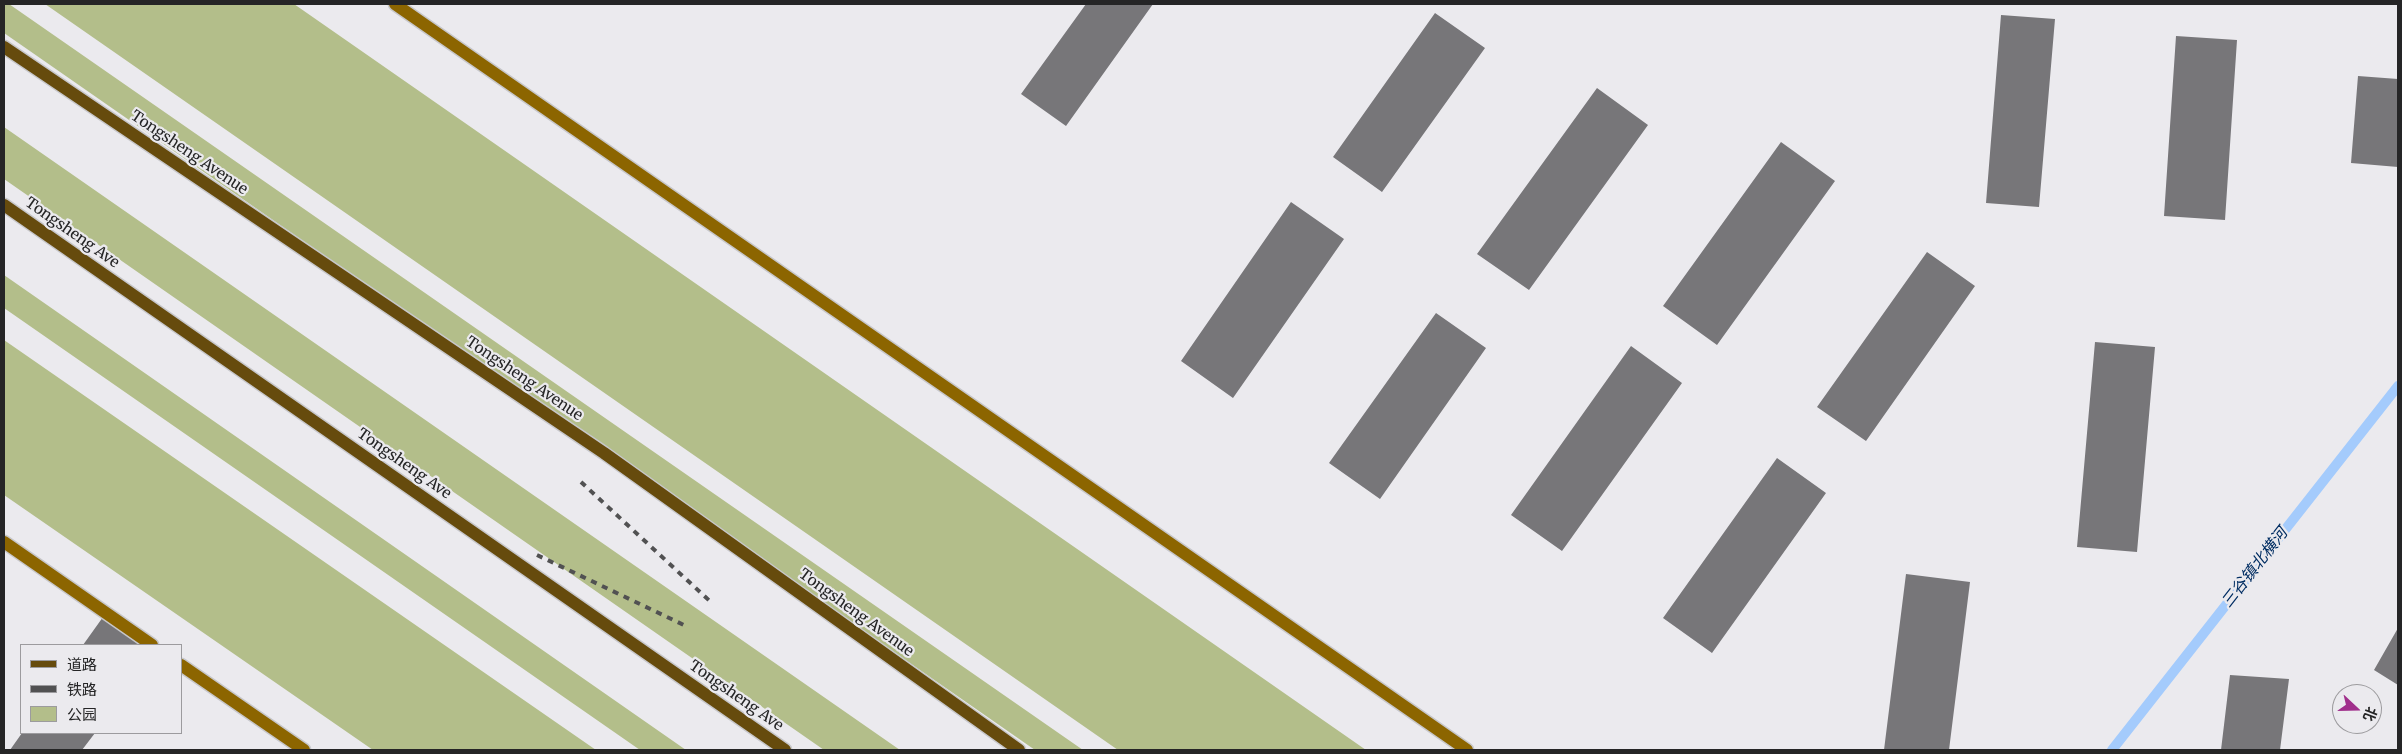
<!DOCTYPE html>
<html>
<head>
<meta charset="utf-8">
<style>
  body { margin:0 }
  #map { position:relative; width:2402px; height:754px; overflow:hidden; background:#ebeaee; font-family:Merriweather,"Noto Sans SC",serif }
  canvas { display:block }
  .frame { position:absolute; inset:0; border:5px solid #252526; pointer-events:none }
  .legend { position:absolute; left:20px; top:644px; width:162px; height:90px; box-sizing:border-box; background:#ebeaee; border:1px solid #9c9b9e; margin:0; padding:6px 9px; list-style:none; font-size:15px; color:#252526 }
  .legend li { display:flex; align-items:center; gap:10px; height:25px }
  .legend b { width:25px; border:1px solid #9c9b9e }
  .north { position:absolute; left:2332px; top:684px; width:50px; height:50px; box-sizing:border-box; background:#ebeaee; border:1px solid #9c9b9e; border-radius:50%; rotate:111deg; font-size:14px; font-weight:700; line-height:20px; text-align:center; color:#252526 }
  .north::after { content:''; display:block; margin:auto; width:18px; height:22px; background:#a02f8b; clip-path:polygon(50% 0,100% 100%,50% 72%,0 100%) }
</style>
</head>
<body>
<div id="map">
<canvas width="2402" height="754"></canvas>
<div class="frame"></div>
<ul class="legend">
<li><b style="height:6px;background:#664b0d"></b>道路</li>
<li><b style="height:6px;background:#515152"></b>铁路</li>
<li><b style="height:14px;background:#b3be8a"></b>公园</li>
</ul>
<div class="north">北</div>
</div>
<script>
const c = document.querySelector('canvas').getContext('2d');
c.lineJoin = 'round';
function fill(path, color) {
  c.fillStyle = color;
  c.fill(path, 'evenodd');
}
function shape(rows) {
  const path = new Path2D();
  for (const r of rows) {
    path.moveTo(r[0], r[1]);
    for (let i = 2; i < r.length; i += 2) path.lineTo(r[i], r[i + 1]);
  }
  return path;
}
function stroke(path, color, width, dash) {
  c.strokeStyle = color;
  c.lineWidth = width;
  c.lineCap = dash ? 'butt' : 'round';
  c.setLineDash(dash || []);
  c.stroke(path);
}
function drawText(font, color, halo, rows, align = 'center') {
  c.font = font + ' Merriweather,"Noto Sans SC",serif';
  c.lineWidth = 4.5;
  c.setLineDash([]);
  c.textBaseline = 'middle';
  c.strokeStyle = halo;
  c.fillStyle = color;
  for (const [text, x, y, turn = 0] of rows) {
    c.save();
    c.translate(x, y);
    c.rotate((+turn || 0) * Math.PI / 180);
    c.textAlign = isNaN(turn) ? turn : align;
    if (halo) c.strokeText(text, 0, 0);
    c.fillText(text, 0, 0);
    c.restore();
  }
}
const green = shape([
  [4,4,9,4,1083,750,1035,750,4,33],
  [45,4,294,4,1366,750,1118,750],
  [4,127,900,750,824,750,4,179],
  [4,275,686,750,640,750,4,308],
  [4,340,596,750,373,750,4,495]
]);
const stream = shape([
  [2112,750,2398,386]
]);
const building = shape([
  [1086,4,1153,4,1066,126,1021,94],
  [1435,13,1485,48,1382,192,1333,157],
  [2001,15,2055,19,2039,207,1986,203],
  [2176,36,2237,40,2225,220,2164,216],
  [2358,76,2398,79,2398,167,2351,163],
  [1597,88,1648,125,1529,290,1477,254],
  [1781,142,1835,181,1717,345,1663,306],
  [1291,202,1344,239,1233,398,1181,361],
  [1927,252,1975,286,1866,441,1817,407],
  [1436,313,1486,348,1380,499,1329,463],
  [2095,342,2155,347,2137,552,2077,547],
  [1631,346,1682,383,1562,551,1511,515],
  [1777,458,1826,493,1712,653,1663,618],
  [1906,574,1970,582,1949,750,1884,750],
  [103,617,143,645,83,645],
  [2398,628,2398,685,2374,670],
  [2230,675,2289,679,2280,750,2221,750],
  [22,733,95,733,82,750,10,750]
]);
const secondary = shape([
  [395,4,1467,750],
  [4,542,152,645],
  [181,665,304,750]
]);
const primary = shape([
  [4,47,604,453,1019,750],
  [4,205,785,750]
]);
const rail = shape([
  [581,482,713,604],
  [537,555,686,626]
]);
const streetNames = [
  ["Tongsheng Avenue",189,153,34],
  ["Tongsheng Ave",72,233,35],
  ["Tongsheng Avenue",524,379,34],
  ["Tongsheng Ave",404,464,35],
  ["Tongsheng Avenue",856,613,36],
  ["Tongsheng Ave",736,696,35]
];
const waterNames = [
  ["三谷镇北横河",2255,568,-52]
];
fill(green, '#b3be8a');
stroke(stream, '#a4cbfc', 10);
fill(building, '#777679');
stroke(secondary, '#c7c7ca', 15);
stroke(primary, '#c7c7ca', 15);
stroke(secondary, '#8c6500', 12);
stroke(primary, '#664b0d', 12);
stroke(rail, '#515152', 4, [6, 6]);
drawText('15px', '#252526', '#ebeaee', streetNames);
drawText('italic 16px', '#002d62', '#ebeaee', waterNames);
</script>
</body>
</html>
